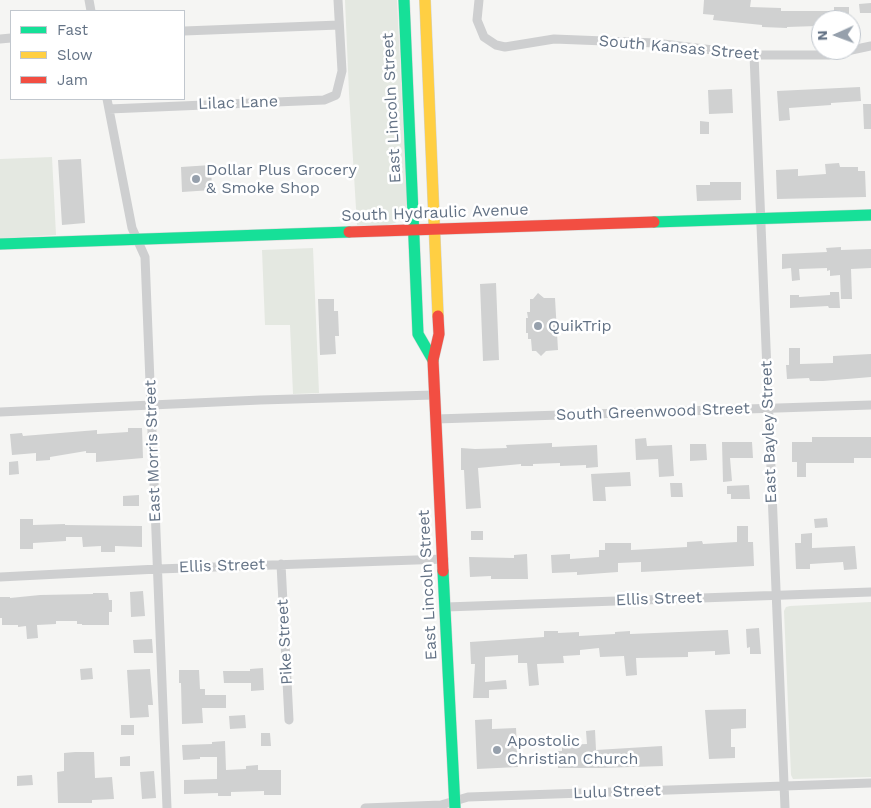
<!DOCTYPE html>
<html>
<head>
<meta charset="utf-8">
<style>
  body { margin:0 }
  #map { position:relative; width:871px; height:808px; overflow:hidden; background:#f5f5f3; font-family:"Work Sans",sans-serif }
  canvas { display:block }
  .legend { position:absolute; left:10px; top:10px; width:175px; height:90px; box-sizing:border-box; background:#fff; border:1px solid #c1c7ce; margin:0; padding:6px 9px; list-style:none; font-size:15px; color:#637285 }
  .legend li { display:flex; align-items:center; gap:10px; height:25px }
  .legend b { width:25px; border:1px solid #c1c7ce }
  .north { position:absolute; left:811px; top:10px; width:50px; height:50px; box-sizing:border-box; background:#fff; border:1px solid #c1c7ce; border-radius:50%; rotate:268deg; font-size:14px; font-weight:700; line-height:20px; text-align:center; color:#637285 }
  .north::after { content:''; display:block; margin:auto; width:18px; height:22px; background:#96a0ac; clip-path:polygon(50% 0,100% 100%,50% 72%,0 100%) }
</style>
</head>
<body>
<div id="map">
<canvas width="871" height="808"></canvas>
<ul class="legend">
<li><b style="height:6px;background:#16e098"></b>Fast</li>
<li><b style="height:6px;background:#ffcf43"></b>Slow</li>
<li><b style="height:6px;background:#f24e42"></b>Jam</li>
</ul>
<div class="north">N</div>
</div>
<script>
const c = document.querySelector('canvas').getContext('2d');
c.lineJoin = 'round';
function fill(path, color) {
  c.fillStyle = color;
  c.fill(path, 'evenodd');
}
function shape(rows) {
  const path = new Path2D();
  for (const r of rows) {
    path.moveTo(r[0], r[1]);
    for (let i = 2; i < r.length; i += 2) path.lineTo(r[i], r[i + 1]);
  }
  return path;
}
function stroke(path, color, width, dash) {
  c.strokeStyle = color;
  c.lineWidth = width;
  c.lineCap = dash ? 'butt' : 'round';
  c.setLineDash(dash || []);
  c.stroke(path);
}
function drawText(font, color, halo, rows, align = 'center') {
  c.font = font + ' "Work Sans",sans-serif';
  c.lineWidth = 5;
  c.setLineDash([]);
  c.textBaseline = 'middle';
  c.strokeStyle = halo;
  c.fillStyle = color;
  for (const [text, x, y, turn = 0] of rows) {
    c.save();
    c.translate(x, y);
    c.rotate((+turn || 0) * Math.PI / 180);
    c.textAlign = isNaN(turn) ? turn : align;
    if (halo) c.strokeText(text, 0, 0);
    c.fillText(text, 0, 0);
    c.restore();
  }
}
const green = shape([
  [345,0,397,0,407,204,401,217,395,223,387,225,357,225,349,93],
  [52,157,56,235,0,238,0,159],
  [313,248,319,393,293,394,290,325,265,325,262,250],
  [871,602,871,777,793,779,791,775,784,611,786,607,790,606]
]);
const building = shape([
  [704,0,751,0,750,7,781,8,781,11,834,11,834,7,849,7,849,20,817,20,817,26,787,27,787,28,762,27,762,25,713,20,714,15,703,14],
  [871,3,871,13,860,13,859,4],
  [860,87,861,101,831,103,831,105,789,108,790,120,779,121,777,91],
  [732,89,733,113,709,114,708,90],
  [863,104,871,104,871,129,864,129],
  [700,121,709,122,709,134,700,134],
  [81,159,85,223,62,225,58,160],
  [839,163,840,167,858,167,858,171,865,171,866,197,777,199,776,170,798,169,798,176,826,174,825,164],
  [211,165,212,190,182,192,181,167],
  [710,182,741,182,741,200,697,201,696,185,710,185],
  [841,247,841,250,871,249,871,268,851,269,852,299,841,299,840,275,830,276,830,270,827,271,827,268,799,269,800,280,792,281,791,268,782,269,782,254,827,252,826,248],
  [496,283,499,360,483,361,480,284],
  [830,292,839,292,840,308,829,308,828,306,790,308,790,295,799,295,799,297,830,295],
  [538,293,544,298,555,298,558,350,546,351,541,356,536,351,532,351,531,339,528,339,528,333,526,333,526,318,528,318,527,312,530,312,530,299,533,299],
  [318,299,334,299,334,311,338,311,339,336,335,336,336,354,320,355],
  [789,348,800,348,800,364,833,363,833,356,871,354,871,377,823,381,810,381,809,378,787,379,786,365,789,365],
  [128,428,142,428,143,458,96,462,96,453,86,453,86,451,50,457,50,460,36,461,36,453,12,455,10,434,22,433,23,436,97,430,97,434,128,432],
  [812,437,871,437,871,458,854,458,854,463,806,463,806,477,797,477,797,462,792,462,792,442,812,442],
  [646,438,647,446,672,445,674,476,659,477,658,459,636,460,635,439],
  [722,442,752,442,753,458,730,458,732,481,723,482],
  [552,443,552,447,597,445,598,467,586,468,586,465,560,466,560,463,533,464,533,466,521,466,521,464,478,468,481,508,466,509,464,470,461,470,461,448,475,449,507,448,506,445],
  [690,444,706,444,707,460,690,461],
  [18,461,19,474,9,475,9,462],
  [630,472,631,486,605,487,606,501,593,501,591,474],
  [670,483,682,483,683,497,671,497],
  [749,485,750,499,731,499,731,494,727,494,727,486],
  [139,495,139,506,123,506,123,496],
  [827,518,828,527,815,528,814,519],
  [20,519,33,519,33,525,65,524,65,525,142,526,142,547,115,546,115,552,101,552,101,546,83,547,82,537,66,537,66,541,33,543,33,549,20,549],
  [737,526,748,526,748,542,753,542,754,566,641,572,641,562,618,563,618,572,577,575,577,572,552,573,551,555,570,554,570,559,599,557,599,550,605,550,605,543,631,543,631,550,687,547,687,542,702,541,703,544,737,542],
  [471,531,483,531,483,540,471,540],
  [812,533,812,548,855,546,857,569,844,570,843,562,810,564,810,569,796,569,795,543,801,543,801,534],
  [527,554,528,579,491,579,491,576,470,577,469,557,514,558,514,555],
  [143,591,145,616,131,617,130,592],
  [93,593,108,593,109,600,112,600,112,612,109,612,109,625,82,625,82,624,77,624,77,621,56,621,56,624,37,625,38,638,27,639,26,626,18,627,18,625,2,625,2,618,0,618,0,597,10,597,10,598,40,595,93,594],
  [759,628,761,654,750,654,750,647,747,648,746,629],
  [728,630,730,654,715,655,715,651,688,652,688,657,636,658,637,675,626,676,624,656,600,657,599,648,580,650,580,655,563,656,564,663,537,664,539,685,529,686,527,663,518,663,518,655,485,657,485,682,506,680,507,689,489,690,489,698,473,698,475,664,471,664,470,642,544,637,544,631,558,631,558,633,579,632,579,636,615,634,615,632,630,631,630,634],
  [152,639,153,653,134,653,133,640],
  [92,668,93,679,81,680,80,669],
  [263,668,264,690,251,691,251,683,224,683,223,671,250,671,250,669],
  [150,669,153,705,148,705,149,717,130,718,127,670],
  [179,670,199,670,200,689,205,689,205,695,226,695,226,708,202,708,203,723,182,724,181,683,179,683],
  [746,709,746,728,731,729,731,747,735,747,735,758,709,759,705,710],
  [245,715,246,728,230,729,229,716],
  [492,719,492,729,516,728,518,767,477,769,475,720],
  [121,725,134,725,134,735,121,735],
  [595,730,596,750,662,746,663,766,601,768,558,768,558,751,562,751,562,745,587,744,586,731],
  [261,733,270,733,271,746,261,746],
  [225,741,226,770,246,769,246,766,258,765,258,770,281,770,281,795,264,795,264,791,231,792,231,796,218,796,218,793,184,794,184,780,217,779,217,757,200,757,200,759,183,760,182,745,212,744,212,742],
  [75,752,94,752,95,778,112,777,114,799,92,800,92,803,58,803,57,772,64,771,64,753],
  [130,756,130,766,120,766,120,757],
  [154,771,156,798,142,799,140,772],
  [32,775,33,785,17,786,17,776]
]);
const street = shape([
  [89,0,91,11],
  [479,0,477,20,484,37,496,45,505,47,554,39,655,43,754,55,828,55,871,46],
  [184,31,339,25],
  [0,39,11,38],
  [754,55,785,808],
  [107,99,132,228,145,257,167,808],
  [109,109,324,100,336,95,342,71,338,0],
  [0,412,260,400,434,395],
  [436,419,871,405],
  [281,564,289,720],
  [0,577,158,569,444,559],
  [446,607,871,592],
  [365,808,441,805,468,797,871,783]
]);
const fast = shape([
  [404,0,418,334,433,360],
  [654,222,871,215],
  [0,244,349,232],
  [443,571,455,808]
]);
const slow = shape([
  [425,0,438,316]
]);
const jam = shape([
  [349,232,654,222],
  [438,316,439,334,433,360,443,571]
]);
const markers = [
  [196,179,5,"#96a0ac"],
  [538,326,5,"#96a0ac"],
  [497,750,5,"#96a0ac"]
];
const streetNames = [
  ["South Kansas Street",679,48,5],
  ["Lilac Lane",238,103,-2],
  ["East Lincoln Street",392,108,-93],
  ["South Hydraulic Avenue",435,213,-2],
  ["South Greenwood Street",653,412,-2],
  ["East Bayley Street",769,432,-92],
  ["East Morris Street",153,451,-92],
  ["Ellis Street",222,566,-2],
  ["East Lincoln Street",428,585,-93],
  ["Ellis Street",659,599,-2],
  ["Pike Street",285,642,-93],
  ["Lulu Street",617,792,-2]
];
const poiNames = [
  ["Dollar Plus Grocery",206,170],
  ["& Smoke Shop",206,188],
  ["QuikTrip",548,326],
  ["Apostolic",507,741],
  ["Christian Church",507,759]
];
fill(green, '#e4e8e1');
fill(building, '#d0d1d1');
stroke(fast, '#d1d3d3', 12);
stroke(slow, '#d1d3d3', 12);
stroke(jam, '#d1d3d3', 12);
stroke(street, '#cecfd0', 9);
stroke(fast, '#16e098', 11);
stroke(slow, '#ffcf43', 11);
stroke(jam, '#f24e42', 11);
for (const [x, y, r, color] of markers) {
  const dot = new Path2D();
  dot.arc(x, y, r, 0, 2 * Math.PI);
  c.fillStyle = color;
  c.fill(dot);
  stroke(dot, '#fff', 2);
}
drawText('16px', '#637285', '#fff', streetNames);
drawText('16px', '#637285', '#fff', poiNames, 'left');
</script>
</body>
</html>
